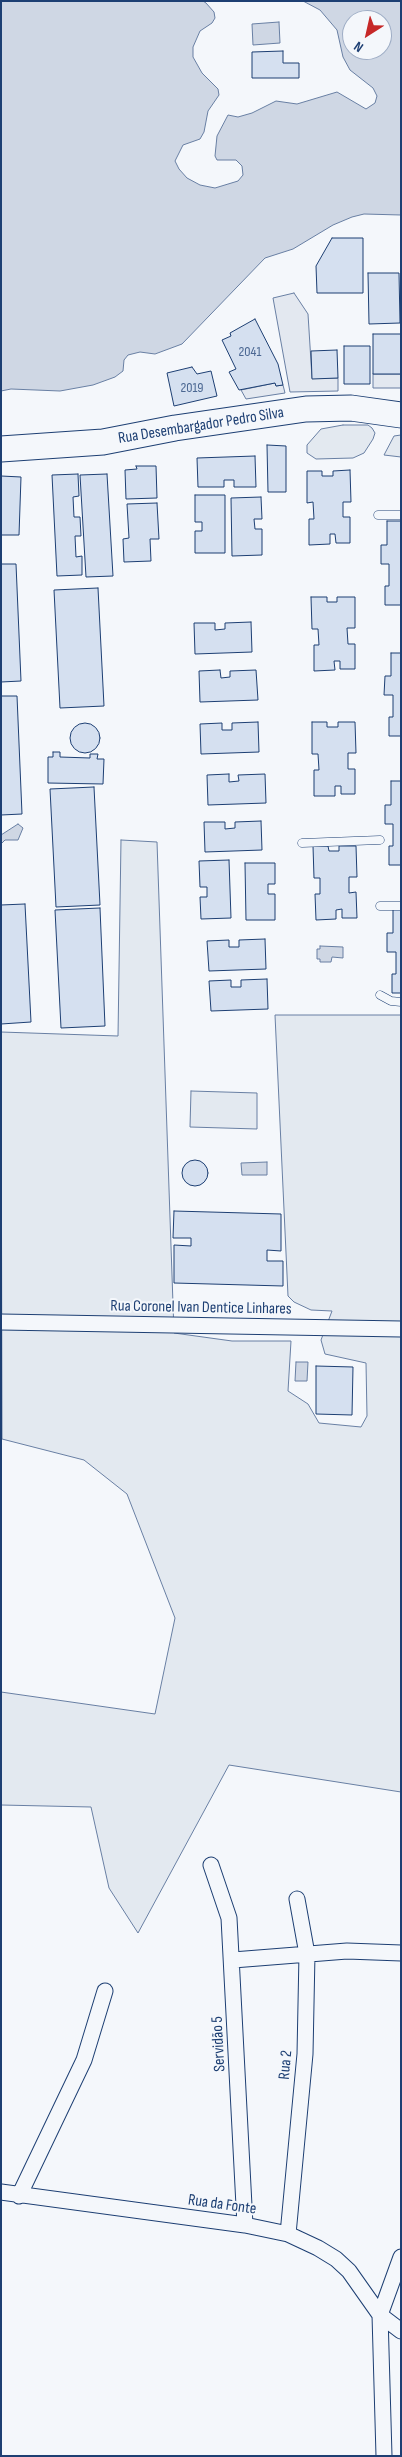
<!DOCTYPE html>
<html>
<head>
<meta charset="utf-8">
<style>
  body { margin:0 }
  #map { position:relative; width:402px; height:2457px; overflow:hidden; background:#f4f7fb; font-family:"Sofia Sans Condensed",sans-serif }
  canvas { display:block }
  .frame { position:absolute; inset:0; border:2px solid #1d3f73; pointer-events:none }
  .north { position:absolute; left:342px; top:10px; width:50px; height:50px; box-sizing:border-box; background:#f4f7fb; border:1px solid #9eadc5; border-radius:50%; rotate:215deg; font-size:14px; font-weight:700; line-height:20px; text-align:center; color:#1d3f73 }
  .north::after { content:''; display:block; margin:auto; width:18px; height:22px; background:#c62828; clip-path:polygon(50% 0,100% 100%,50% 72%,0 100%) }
</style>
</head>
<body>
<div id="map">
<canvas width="402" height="2457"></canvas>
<div class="frame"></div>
<div class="north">N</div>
</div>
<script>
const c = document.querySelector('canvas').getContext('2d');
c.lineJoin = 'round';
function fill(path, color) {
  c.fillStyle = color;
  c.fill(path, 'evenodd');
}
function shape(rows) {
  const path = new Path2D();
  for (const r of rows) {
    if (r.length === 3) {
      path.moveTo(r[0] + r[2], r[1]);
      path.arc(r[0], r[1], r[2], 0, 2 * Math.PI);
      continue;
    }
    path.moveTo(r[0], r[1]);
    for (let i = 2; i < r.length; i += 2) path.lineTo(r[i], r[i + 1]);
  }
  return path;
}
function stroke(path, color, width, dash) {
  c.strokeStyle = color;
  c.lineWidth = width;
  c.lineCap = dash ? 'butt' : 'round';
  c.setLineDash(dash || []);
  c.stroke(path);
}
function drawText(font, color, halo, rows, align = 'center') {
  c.font = font + ' "Sofia Sans Condensed",sans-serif';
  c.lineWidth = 4;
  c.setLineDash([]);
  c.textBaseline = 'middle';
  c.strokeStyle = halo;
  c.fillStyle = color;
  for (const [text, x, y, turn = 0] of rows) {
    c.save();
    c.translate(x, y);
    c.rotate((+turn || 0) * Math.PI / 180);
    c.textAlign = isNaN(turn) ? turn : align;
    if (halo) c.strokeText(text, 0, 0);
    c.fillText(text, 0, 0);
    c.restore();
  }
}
const green = shape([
  [343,425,368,425,372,428,375,433,373,439,364,453,353,458,316,459,307,453,307,445,321,429,343,425],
  [401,435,401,457,384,455,394,436,401,435],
  [121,840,157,842,174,1333,232,1341,291,1341,288,1391,308,1404,319,1423,361,1427,367,1416,366,1363,325,1354,321,1340,332,1311,311,1310,294,1302,288,1296,275,1015,401,1015,401,1792,229,1765,138,1933,109,1888,91,1807,1,1805,1,1692,155,1714,175,1618,127,1494,84,1460,2,1439,1,1032,118,1036,121,840],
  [191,1091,257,1093,257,1129,190,1127,191,1091]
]);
const parking = shape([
  [294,293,308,314,312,378,338,378,338,391,290,392,273,298,294,293],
  [373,374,401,374,401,388,373,388,373,374],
  [275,383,276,386,283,385,285,393,246,399,241,390,275,383]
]);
const water = shape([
  [1,1,203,1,206,3,214,12,215,18,212,23,200,31,193,47,193,57,202,73,218,89,219,95,208,111,204,132,200,139,183,145,175,161,179,169,187,178,200,185,215,188,238,181,243,175,242,166,236,160,217,160,215,156,217,136,228,115,238,117,252,113,276,101,297,104,337,92,366,109,375,103,377,96,373,88,350,70,343,57,337,30,320,10,303,1,401,1,401,215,364,214,352,217,333,225,293,249,265,258,182,344,155,354,140,352,128,355,124,360,123,371,115,377,93,385,60,391,11,389,1,391,1,1],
  [352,20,382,20,382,50,352,50,352,20],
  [279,22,280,43,253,45,252,24,279,22],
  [18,824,23,828,18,840,5,840,1,844,1,835,18,824],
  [320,946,343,947,343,958,332,957,331,962,320,962,320,959,317,959,317,949,320,949,320,946],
  [267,1162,267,1175,242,1175,241,1163,267,1162],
  [296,1362,308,1362,307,1381,295,1381,296,1362]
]);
const building = shape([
  [283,51,283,63,299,63,299,78,252,78,252,52,283,51],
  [332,238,363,238,363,293,317,293,316,266,332,238],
  [368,273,399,273,400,323,369,324,368,273],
  [255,319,278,364,283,385,276,386,275,383,239,390,229,372,236,369,222,340,231,336,230,333,255,319],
  [373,334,401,334,401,374,373,374,373,334],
  [344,346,370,346,370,384,344,384,344,346],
  [337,350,338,378,312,379,311,351,337,350],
  [192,367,197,374,211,371,217,396,174,406,167,373,192,367],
  [267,445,286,446,286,492,268,492,267,445],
  [255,456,256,487,234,487,234,480,224,480,224,487,198,487,197,458,255,456],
  [136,466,156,466,157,498,126,499,125,470,137,469,136,466],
  [350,470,351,502,343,502,343,517,350,517,350,543,336,543,335,534,330,534,330,544,309,545,309,519,314,519,313,502,307,503,307,471,322,471,322,476,333,476,333,471,350,470],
  [78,474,79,496,73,497,74,517,80,517,81,536,75,536,76,557,82,556,82,575,57,576,52,475,78,474],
  [107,474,113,576,86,577,80,475,107,474],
  [1,476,21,477,19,535,1,535,1,476],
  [195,495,225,495,225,553,195,553,195,531,202,531,202,522,195,522,195,495],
  [261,497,262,519,254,519,255,529,262,529,262,555,232,556,231,498,261,497],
  [157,503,159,539,150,539,151,561,124,562,123,539,129,538,127,504,157,503],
  [387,521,401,521,401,605,385,605,385,586,389,586,389,564,381,564,381,545,387,545,387,521],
  [1,564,16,564,21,681,1,682,1,564],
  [98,588,104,706,60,708,54,590,98,588],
  [311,597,327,597,327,602,337,602,337,597,355,597,355,628,347,628,348,644,355,644,355,669,340,669,340,661,334,661,335,670,314,671,314,645,319,645,318,629,312,629,311,597],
  [251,622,252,652,195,654,194,623,215,623,215,630,225,629,225,623,251,622],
  [391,653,401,653,401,736,389,736,389,717,393,717,393,695,384,695,385,676,391,676,391,653],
  [220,670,221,678,230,677,230,671,256,670,258,700,200,702,199,671,220,670],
  [1,696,17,696,22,814,1,815,1,696],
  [258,722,259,752,201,754,200,724,222,723,222,730,232,730,232,723,258,722],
  [312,722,327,722,327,727,338,727,338,722,355,722,356,753,348,753,348,769,355,769,355,794,341,794,341,786,335,786,335,796,314,796,314,770,319,770,318,754,312,754,312,722],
  [85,738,15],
  [53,752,60,752,60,757,90,758,90,754,98,754,97,759,104,759,103,784,48,783,48,757,53,757,53,752],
  [229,774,229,782,239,781,238,775,265,774,266,803,208,805,207,775,229,774],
  [391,781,401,781,401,865,389,865,389,846,393,846,393,824,385,824,385,805,391,805,391,781],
  [94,787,100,905,56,907,50,789,94,787],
  [261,821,262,850,205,852,204,822,225,822,225,829,235,828,235,822,261,821],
  [313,846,328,846,329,851,339,851,339,846,356,846,357,877,349,877,349,893,356,892,357,918,342,918,342,909,336,910,336,919,316,920,315,894,320,894,320,878,314,878,313,846],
  [229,860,231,918,201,919,200,897,207,897,207,887,200,887,199,861,229,860],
  [245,863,275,863,275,884,268,884,268,894,275,894,275,920,246,920,245,863],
  [25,904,31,1022,1,1024,1,905,25,904],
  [100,908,105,1026,61,1028,55,910,100,908],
  [393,909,401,909,401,993,392,993,392,974,396,974,396,952,387,952,387,933,393,933,393,909],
  [265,939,266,969,209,971,207,941,229,940,229,947,239,947,239,940,265,939],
  [267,979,268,1009,211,1011,209,981,231,980,231,987,241,987,241,980,267,979],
  [195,1173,13],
  [174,1211,281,1214,281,1251,267,1250,267,1261,283,1261,283,1286,174,1283,174,1245,191,1246,191,1238,173,1238,174,1211],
  [316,1366,353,1367,352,1415,316,1414,316,1366]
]);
const lane = shape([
  [378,515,401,515],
  [302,843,380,840],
  [380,906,401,906],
  [380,995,391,1001,401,1002]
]);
const street = shape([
  [1,1322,401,1329],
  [211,1865,229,1918,245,2225],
  [233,1960,347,1951,401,1953],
  [1,2192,245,2225,288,2234,318,2248,336,2259,349,2271,380,2315,401,2331],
  [19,2196,84,2060,105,1991],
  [288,2234,305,2054,307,1954,297,1899],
  [384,2456,380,2315,401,2257]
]);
const primary = shape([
  [1,449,103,442,175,428,306,409,351,408,401,415]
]);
const numberNames = [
  ["2041",250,352],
  ["2019",192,388]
];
const streetNames = [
  ["Rua Desembargador Pedro Silva",201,426,-9],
  ["Rua Coronel Ivan Dentice Linhares",201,1308,1],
  ["Servidão 5",219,2044,-93],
  ["Rua 2",286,2065,-85],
  ["Rua da Fonte",222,2205,8]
];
fill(green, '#e3e9f0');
stroke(green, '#687fa3', 1);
fill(parking, '#e3e8f0');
stroke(parking, '#687fa3', 1);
fill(water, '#cfd7e4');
stroke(water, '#687fa3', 1);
fill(building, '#d5e0f0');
stroke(building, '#1d3f73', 1);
stroke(lane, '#1d3f73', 9);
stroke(street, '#1d3f73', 17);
stroke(primary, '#1d3f73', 27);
stroke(lane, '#f4f7fb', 8);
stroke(street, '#f4f7fb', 15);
stroke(primary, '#f4f7fb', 25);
drawText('14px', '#4b6792', null, numberNames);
drawText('16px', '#1d3f73', '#f4f7fb', streetNames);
</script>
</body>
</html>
